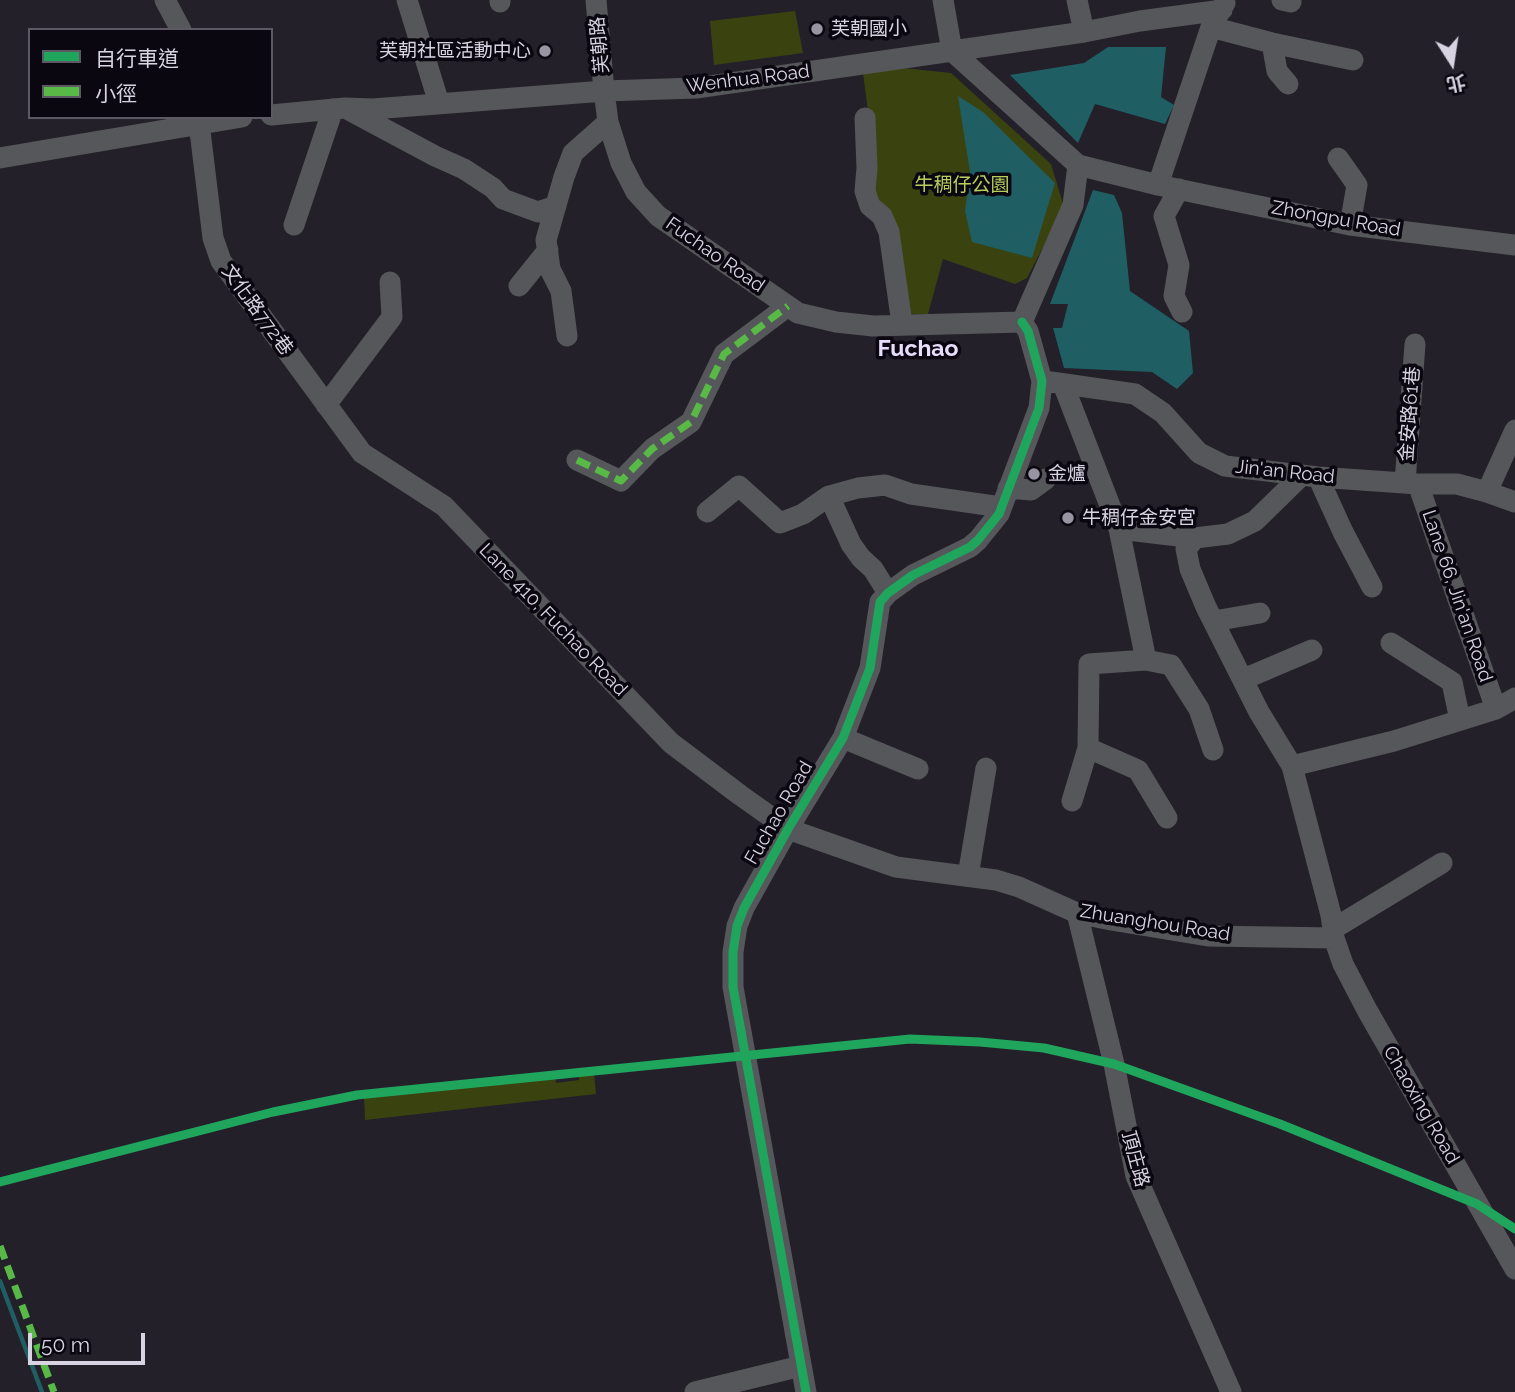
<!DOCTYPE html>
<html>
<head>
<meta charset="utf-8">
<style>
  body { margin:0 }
  #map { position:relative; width:1515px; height:1392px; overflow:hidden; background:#23202a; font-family:Raleway,"Noto Sans TC",sans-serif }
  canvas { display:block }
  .legend { position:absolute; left:28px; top:28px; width:245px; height:91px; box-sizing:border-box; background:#0a0710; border:2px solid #5c5964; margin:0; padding:9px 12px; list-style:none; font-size:21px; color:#d8d3e1 }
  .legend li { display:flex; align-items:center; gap:14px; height:35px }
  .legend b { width:35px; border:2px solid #5c5964 }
  .north { position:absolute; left:1417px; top:28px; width:70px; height:70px; -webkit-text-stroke:5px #0a0710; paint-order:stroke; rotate:168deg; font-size:19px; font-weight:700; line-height:28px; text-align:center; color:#d8d3e1 }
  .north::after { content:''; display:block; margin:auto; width:24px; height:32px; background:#d8d3e1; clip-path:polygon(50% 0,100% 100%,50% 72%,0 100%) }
  .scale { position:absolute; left:28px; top:1333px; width:117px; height:32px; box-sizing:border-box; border:4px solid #d8d3e1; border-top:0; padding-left:9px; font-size:21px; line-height:24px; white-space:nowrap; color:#d8d3e1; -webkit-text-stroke:5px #0a0710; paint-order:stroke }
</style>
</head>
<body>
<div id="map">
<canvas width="1515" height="1392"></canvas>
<ul class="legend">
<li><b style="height:9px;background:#20a55d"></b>自行車道</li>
<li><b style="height:9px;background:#58b947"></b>小徑</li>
</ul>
<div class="north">北</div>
<div class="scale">50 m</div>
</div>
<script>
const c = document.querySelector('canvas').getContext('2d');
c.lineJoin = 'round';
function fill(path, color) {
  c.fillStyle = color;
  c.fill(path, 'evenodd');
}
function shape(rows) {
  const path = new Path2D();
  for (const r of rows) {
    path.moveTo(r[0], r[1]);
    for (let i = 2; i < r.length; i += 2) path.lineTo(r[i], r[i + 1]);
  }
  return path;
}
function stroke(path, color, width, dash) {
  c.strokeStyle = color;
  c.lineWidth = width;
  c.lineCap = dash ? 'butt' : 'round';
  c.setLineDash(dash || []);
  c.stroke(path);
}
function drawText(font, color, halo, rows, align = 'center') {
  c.font = font + ' Raleway,"Noto Sans TC",sans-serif';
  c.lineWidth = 7;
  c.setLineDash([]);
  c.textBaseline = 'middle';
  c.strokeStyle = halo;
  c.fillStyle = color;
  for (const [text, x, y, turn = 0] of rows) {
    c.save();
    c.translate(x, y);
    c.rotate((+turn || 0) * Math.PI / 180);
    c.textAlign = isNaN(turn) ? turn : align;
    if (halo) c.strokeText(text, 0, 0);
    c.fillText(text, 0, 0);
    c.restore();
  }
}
const green = shape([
  [795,11,803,53,714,65,710,21],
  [903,68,951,73,1051,164,1064,207,1027,278,1015,284,943,259,928,314,907,314,874,193,874,156,863,73],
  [594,1074,596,1094,365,1120,364,1097,555,1077,556,1083,579,1080,579,1075]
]);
const water = shape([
  [1108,47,1166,47,1161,97,1174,105,1165,124,1095,104,1078,143,1010,75,1084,63],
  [958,96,983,112,1055,183,1032,258,972,242,965,211,970,172],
  [1093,190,1114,195,1122,213,1130,291,1189,331,1193,373,1177,389,1152,372,1064,368,1053,328,1062,328,1068,304,1050,304]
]);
const stream = shape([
  [0,1281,42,1392]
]);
const minor = shape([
  [165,0,181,30],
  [407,0,439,103],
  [500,0,500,2],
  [596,0,604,91,608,122,621,163,636,192,658,216,798,313,836,322,873,326,1022,322],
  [943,0,952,51],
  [1077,0,1084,32],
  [1282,0,1291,2],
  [1211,27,1272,43,1353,60],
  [1272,43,1277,71,1288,84],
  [952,51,1078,165,1158,185,1350,225,1515,245],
  [349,110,435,156,464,169,493,188,503,199,538,212,556,206],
  [271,115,345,108,373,109,604,91,696,88,1084,32,1140,21,1222,10],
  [865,118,867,168,865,191,870,206,882,216,889,232,902,324],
  [199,123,213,238,221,261,362,453,444,506,671,743,740,795,788,829,896,867,996,880,1019,887,1077,913,1111,920,1208,936,1334,938],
  [0,158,242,117],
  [1338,158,1357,185,1350,225],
  [1158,185,1211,27,1225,3],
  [1179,189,1164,216,1179,265,1174,296,1182,312],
  [294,225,333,109],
  [519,286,548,250],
  [1022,322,1073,205,1078,165],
  [567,336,561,291,550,269,546,240,564,177,573,153,608,122],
  [1051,382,1135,394,1163,413,1199,453,1225,466,1318,477,1418,484,1457,484,1487,492,1515,502],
  [1063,384,1119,529,1146,660,1089,664,1088,748,1138,770,1167,818],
  [326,405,392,317,390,282],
  [577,460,621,481,652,449,691,422,724,354,788,306],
  [1318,477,1343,532,1372,587],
  [1405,483,1415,344],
  [1418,484,1496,709],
  [1008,488,1031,490,1046,479],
  [1487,492,1515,430],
  [829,496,851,544,861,558,873,569,888,593],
  [707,512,739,486,780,523,803,514,829,496,858,488,885,485,911,494,1001,507],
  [1119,529,1195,538,1228,534,1255,521,1302,475],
  [1195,538,1186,549,1190,569,1206,607,1259,712,1292,766],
  [1214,621,1260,613],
  [1391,643,1452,682,1460,720],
  [1146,660,1171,665,1199,709,1213,750],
  [1244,679,1312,650],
  [1515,698,1496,709,1394,741,1292,766,1331,915,1334,938,1343,964,1367,1010,1515,1269],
  [843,738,918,769],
  [1072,801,1088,748],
  [968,876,986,768],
  [1077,913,1114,1064,1136,1176,1231,1392],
  [1333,929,1442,863],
  [695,1392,801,1366],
  [806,1392,733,987,733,952,737,926,744,908,788,829,843,738,870,668,880,602,888,593,913,575,970,547,978,540,999,514,1039,408,1042,381,1028,331,1022,322]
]);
const quiet = shape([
  [577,460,621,481,652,449,691,422,724,354,788,306],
  [0,1246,54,1392]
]);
const cycleway = shape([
  [0,1182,273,1112,357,1095,910,1039,980,1042,1044,1048,1114,1064,1280,1124,1477,1204,1515,1229],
  [806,1392,733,987,733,952,737,926,744,908,788,829,843,738,870,668,880,602,888,593,913,575,970,547,978,540,999,514,1039,408,1042,381,1028,331,1022,322]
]);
const markers = [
  [817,29,7,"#9994a1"],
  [545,51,7,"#9994a1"],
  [1034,474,7,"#9994a1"],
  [1068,518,7,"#9994a1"]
];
const poiNames = [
  ["芙朝國小",831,29],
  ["芙朝社區活動中心",531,51,"right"],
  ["金爐",1048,474],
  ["牛稠仔金安宮",1082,518]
];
const streetNames = [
  ["芙朝路",600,45,-95],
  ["Wenhua Road",748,79,-7],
  ["Zhongpu Road",1336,219,10],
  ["Fuchao Road",715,255,35],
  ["文化路772巷",257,310,54],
  ["金安路61巷",1410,414,-86],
  ["Jin'an Road",1285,472,6],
  ["Lane 66, Jin'an Road",1457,596,71],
  ["Lane 410, Fuchao Road",553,620,46],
  ["Fuchao Road",779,813,-60],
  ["Zhuanghou Road",1155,923,9],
  ["Chaoxing Road",1421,1105,60],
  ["頂庄路",1135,1159,75]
];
const parkNames = [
  ["牛稠仔公園",962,185]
];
const quarterNames = [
  ["Fuchao",918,349]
];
fill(green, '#3a4310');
fill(water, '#1f5e62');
stroke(stream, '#1f5e62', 4.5);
stroke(minor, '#55575a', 21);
stroke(quiet, '#58b947', 7, [14, 7]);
stroke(cycleway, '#20a55d', 9);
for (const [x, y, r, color] of markers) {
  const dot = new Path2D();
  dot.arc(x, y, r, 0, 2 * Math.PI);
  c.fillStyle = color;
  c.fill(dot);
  stroke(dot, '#0a0710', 2.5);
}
drawText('19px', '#d8d3e1', '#0a0710', poiNames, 'left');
drawText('19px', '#d8d3e1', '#0a0710', streetNames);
drawText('19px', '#b8ce5c', '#0a0710', parkNames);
drawText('bold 23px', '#e7defb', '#0a0710', quarterNames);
</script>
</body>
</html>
